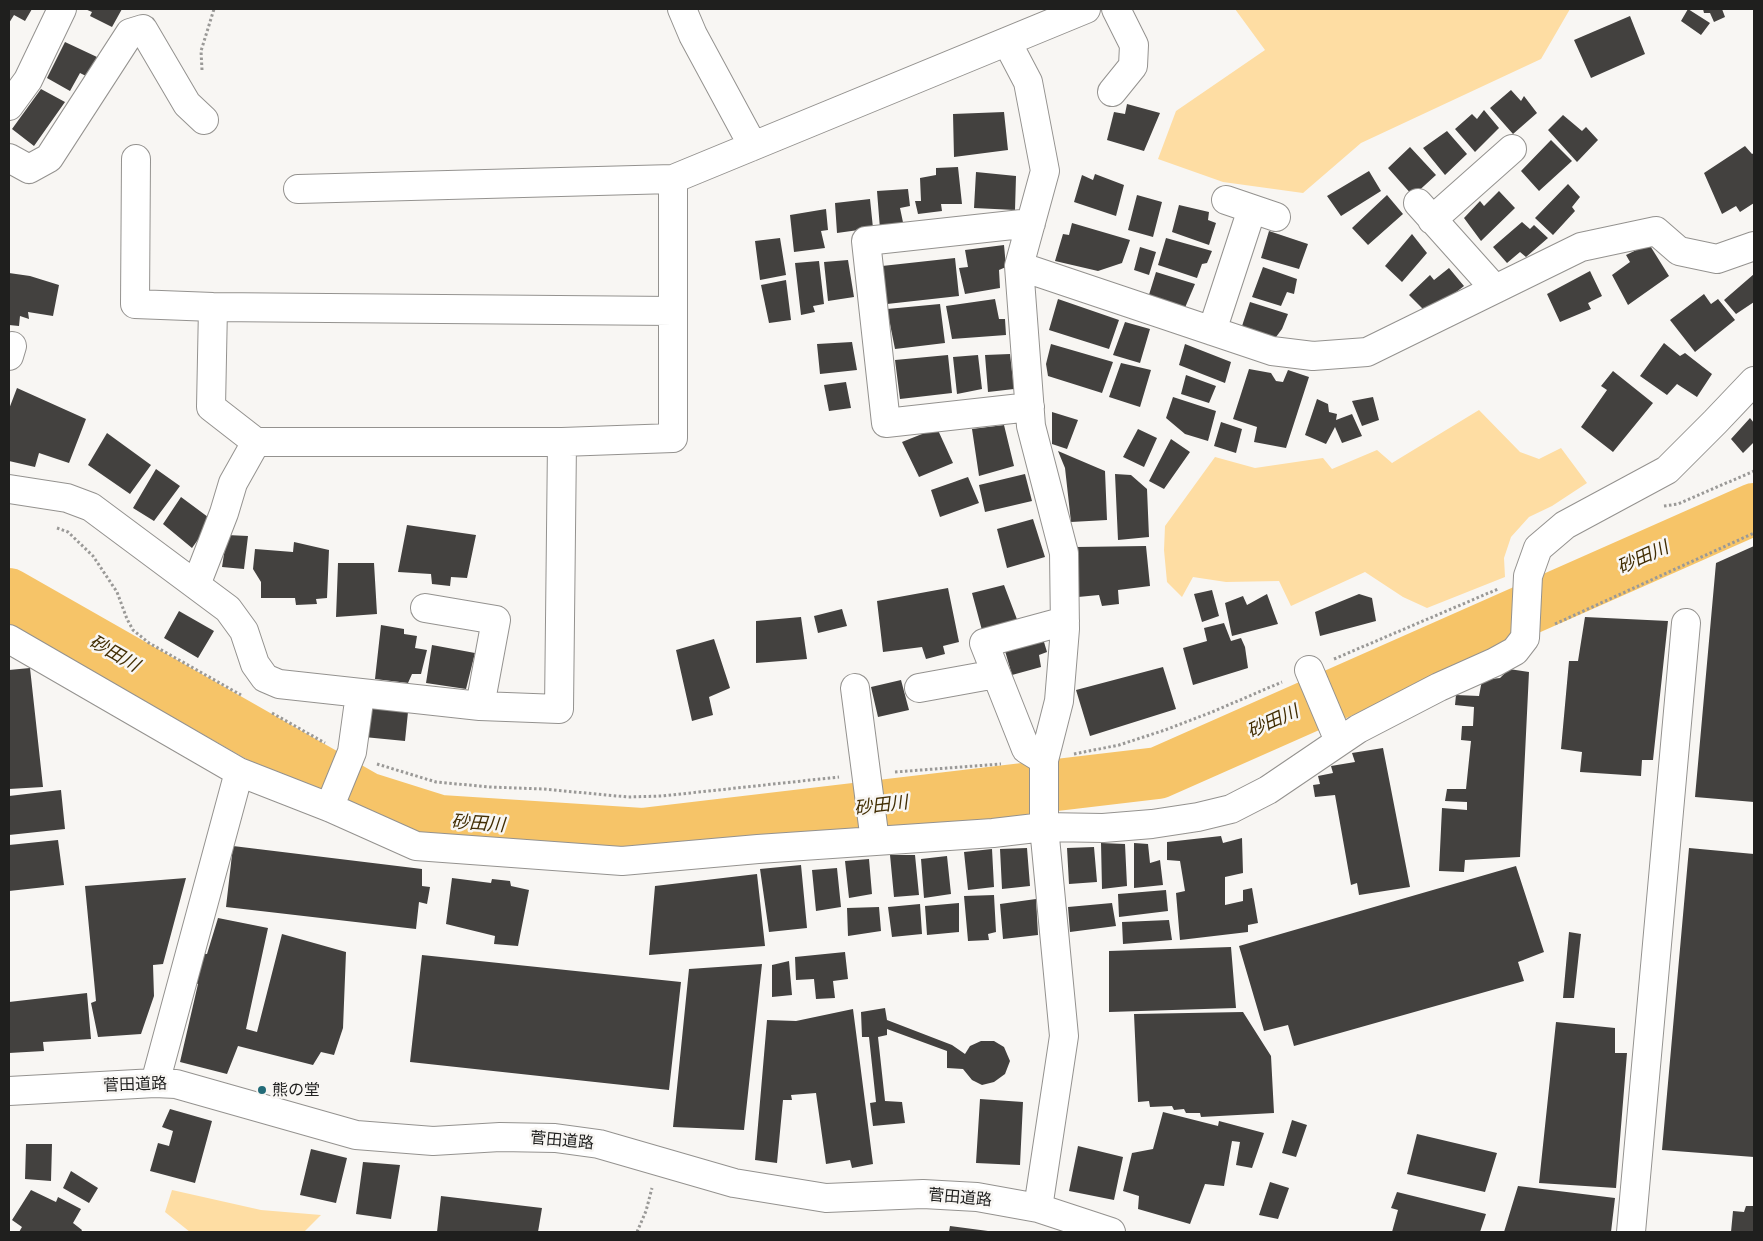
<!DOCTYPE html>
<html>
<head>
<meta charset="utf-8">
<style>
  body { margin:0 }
  #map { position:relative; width:1763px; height:1241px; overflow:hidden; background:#f8f6f3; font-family:Karla,sans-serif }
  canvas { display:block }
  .frame { position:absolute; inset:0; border:10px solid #1f1f1e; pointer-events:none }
</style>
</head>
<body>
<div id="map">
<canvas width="1763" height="1241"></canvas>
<div class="frame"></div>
</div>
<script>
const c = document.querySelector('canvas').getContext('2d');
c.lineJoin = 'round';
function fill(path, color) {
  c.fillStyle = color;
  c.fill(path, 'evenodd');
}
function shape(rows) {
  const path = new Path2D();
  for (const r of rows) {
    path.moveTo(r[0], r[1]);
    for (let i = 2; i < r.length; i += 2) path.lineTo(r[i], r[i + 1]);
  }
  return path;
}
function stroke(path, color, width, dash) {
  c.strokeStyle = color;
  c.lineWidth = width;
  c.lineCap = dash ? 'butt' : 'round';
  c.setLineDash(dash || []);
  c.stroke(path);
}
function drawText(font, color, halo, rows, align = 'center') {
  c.font = font + ' Karla,"Noto Sans JP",sans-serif';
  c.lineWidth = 5;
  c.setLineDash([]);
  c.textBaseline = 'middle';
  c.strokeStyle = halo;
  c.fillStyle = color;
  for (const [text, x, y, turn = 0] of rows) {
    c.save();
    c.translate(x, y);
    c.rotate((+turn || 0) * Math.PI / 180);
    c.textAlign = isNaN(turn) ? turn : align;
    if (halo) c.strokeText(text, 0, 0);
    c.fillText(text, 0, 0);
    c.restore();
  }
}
const green = shape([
  [1235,9,1570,9,1541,59,1361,143,1303,193,1223,182,1158,159,1176,111,1265,50],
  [1479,410,1520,452,1539,459,1561,448,1587,483,1552,506,1529,517,1511,537,1504,558,1505,577,1427,608,1403,597,1365,572,1291,606,1279,581,1226,582,1193,577,1182,597,1167,582,1164,550,1165,526,1215,457,1255,468,1323,458,1332,469,1377,450,1392,463],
  [172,1190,261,1210,321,1215,304,1232,190,1232,165,1212]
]);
const river = shape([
  [9,594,367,798,440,821,642,834,1158,773,1754,509]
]);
const building = shape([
  [9,9,32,9,25,21,14,15,9,23],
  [85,9,122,9,112,27,90,16,92,12],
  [1688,9,1710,23,1701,35,1681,21],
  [1703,9,1722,9,1725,17,1714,22,1710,13,1704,13],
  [1630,16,1645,54,1591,78,1574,40],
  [65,42,97,57,86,76,80,73,70,91,47,78],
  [41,89,65,102,34,146,12,129],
  [1511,90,1521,101,1524,96,1537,113,1513,134,1490,108],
  [1127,104,1160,113,1144,151,1107,140,1114,112,1125,114],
  [1484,110,1499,128,1475,152,1455,129,1472,114,1477,119],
  [1004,112,1008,150,954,157,953,114],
  [1563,115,1582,131,1586,127,1598,140,1577,162,1548,130],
  [1447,131,1467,154,1445,175,1423,148],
  [1551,140,1572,161,1539,191,1521,171],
  [1745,146,1752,154,1754,153,1754,203,1740,212,1736,206,1722,214,1704,173],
  [1410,147,1436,175,1413,196,1388,168],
  [958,167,962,204,941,204,942,211,918,214,915,201,921,201,920,178,936,175,936,168],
  [1369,171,1381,191,1341,216,1327,196],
  [976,172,1016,176,1015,210,974,208],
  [1095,174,1124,185,1116,216,1074,202,1082,175,1093,180],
  [1568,184,1580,197,1572,207,1575,211,1553,235,1535,218],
  [908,189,910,206,900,208,904,227,880,229,877,191],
  [1499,191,1515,208,1481,241,1464,218,1480,201,1484,206],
  [1137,195,1162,202,1153,237,1128,230],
  [1387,195,1403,214,1368,245,1352,228],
  [870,199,873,228,837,233,835,203],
  [1179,205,1209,212,1208,220,1216,223,1209,245,1172,232],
  [826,209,828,230,821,231,825,248,794,252,790,215],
  [1522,222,1530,229,1534,225,1548,238,1526,257,1520,252,1507,263,1493,247],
  [1072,223,1130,240,1122,263,1098,271,1055,261,1063,234,1069,235],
  [1269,231,1308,244,1299,269,1261,258],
  [1412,234,1427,253,1402,282,1385,266],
  [780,238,786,275,760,280,755,241],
  [1166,238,1212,251,1207,263,1202,264,1197,278,1158,265],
  [1649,244,1669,276,1628,305,1612,275,1630,262,1626,255],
  [1004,245,1006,267,999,270,1000,288,965,294,959,268,968,267,965,250],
  [1140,247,1156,252,1149,275,1134,270],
  [955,258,959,296,887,304,882,266],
  [848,260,854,297,828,301,824,262],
  [819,261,824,304,813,306,815,312,801,315,795,263],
  [1263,267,1297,279,1294,294,1287,292,1281,306,1252,297],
  [1449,268,1464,286,1441,304,1424,310,1409,295,1430,275,1434,280],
  [1590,271,1602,296,1588,303,1591,309,1560,322,1547,294],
  [1156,272,1195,284,1184,310,1148,298],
  [9,273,30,276,59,285,53,316,28,312,29,319,20,316,19,326,9,325],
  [1754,274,1754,302,1736,314,1724,300],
  [786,280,791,320,769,323,761,285],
  [1704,294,1711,304,1718,299,1735,320,1695,352,1670,320],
  [995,299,999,319,1005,319,1006,335,952,339,946,306],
  [1058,299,1119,320,1109,349,1049,330],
  [1250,302,1288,314,1282,329,1273,341,1241,329],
  [940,304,945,343,895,349,887,309],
  [1125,322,1150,329,1140,363,1113,355],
  [852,342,857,370,820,374,817,344],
  [1664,343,1680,356,1685,353,1712,374,1697,397,1677,384,1667,395,1640,376],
  [1051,344,1113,362,1102,393,1048,376,1046,364],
  [1185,344,1231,362,1225,383,1179,365],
  [1010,354,1014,389,988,392,985,355],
  [948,355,952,393,900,399,895,360],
  [978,355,982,389,957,394,953,357],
  [1121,363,1151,370,1140,407,1109,397],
  [1249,369,1271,373,1276,381,1283,382,1288,370,1309,377,1286,448,1254,442,1257,427,1233,419],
  [1613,371,1653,403,1613,452,1581,427,1607,390,1601,386],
  [1186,375,1216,386,1209,403,1181,394],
  [846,382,851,408,829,411,824,385],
  [17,388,86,419,69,463,39,453,35,467,9,461,9,409],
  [1173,397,1216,411,1208,441,1185,434,1166,418],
  [1373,397,1379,420,1362,426,1352,401],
  [1317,399,1328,404,1329,412,1337,414,1336,420,1352,414,1362,436,1342,443,1335,427,1326,444,1305,435],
  [1052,412,1078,420,1067,449,1052,444],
  [1750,418,1754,423,1754,442,1743,453,1731,439],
  [1221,422,1242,429,1236,453,1214,446],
  [1004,425,1014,466,979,476,972,429],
  [937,428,953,463,919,477,902,442],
  [1138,429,1157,438,1144,467,1123,457],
  [107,433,151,465,130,494,88,465],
  [1171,439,1190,452,1164,489,1149,481],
  [1058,451,1105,471,1107,520,1071,522,1065,468],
  [156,469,180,486,154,521,133,508],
  [1025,474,1032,501,985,512,979,485],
  [1115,474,1131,475,1147,489,1149,537,1118,540],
  [968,477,979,503,940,517,931,490],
  [181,497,212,520,192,548,163,524],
  [1033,519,1045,557,1007,568,997,529],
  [407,525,476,535,467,578,451,577,450,586,432,584,431,574,398,572],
  [227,535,248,536,244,569,222,567],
  [294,542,329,550,327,598,316,599,317,604,296,605,295,598,261,598,261,582,253,569,255,549,293,552],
  [1146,546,1150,586,1118,590,1119,604,1102,606,1099,595,1078,597,1076,547],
  [1754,546,1754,802,1695,797,1716,563],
  [338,563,374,563,377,614,336,617],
  [1004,585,1018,622,983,634,972,593],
  [948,588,959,642,943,646,945,654,926,659,922,647,883,652,877,601],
  [1212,590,1219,616,1202,622,1194,594],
  [1267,594,1278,624,1232,636,1225,603,1243,596,1247,605],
  [1359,594,1372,598,1376,621,1320,636,1315,612],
  [842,609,847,626,818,633,814,616],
  [179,611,214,631,198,658,164,638],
  [801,617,807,659,756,663,756,621],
  [1585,617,1668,621,1653,760,1642,760,1641,776,1580,772,1582,752,1561,749,1569,661,1578,661],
  [1224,623,1231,641,1241,638,1245,647,1248,668,1193,685,1183,648,1207,641,1204,628],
  [381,625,404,629,404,634,417,636,415,648,427,650,421,674,412,674,408,683,375,679],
  [1041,632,1047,652,1039,655,1041,667,1012,675,1003,644],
  [714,639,730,688,709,697,713,715,692,721,676,650],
  [432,645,475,653,466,689,426,683],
  [1163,667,1176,709,1090,736,1076,690],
  [30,668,43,787,9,789,9,670],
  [1509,669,1529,672,1520,857,1465,860,1464,872,1439,871,1442,808,1467,810,1467,802,1445,801,1447,789,1466,789,1471,741,1461,740,1462,726,1473,726,1474,707,1455,705,1456,695,1479,696,1482,680,1500,678],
  [901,680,909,710,878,717,871,687],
  [370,705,408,712,405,741,364,737],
  [1383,748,1410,887,1359,895,1357,883,1351,885,1335,795,1315,797,1313,785,1320,784,1318,776,1333,773,1331,766,1355,762,1352,753],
  [61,790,65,829,9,835,9,796],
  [1221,836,1223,843,1242,838,1243,873,1225,877,1225,905,1243,901,1243,890,1252,888,1258,923,1248,925,1248,932,1180,940,1176,893,1185,891,1180,861,1167,860,1167,842],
  [58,840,64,885,9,891,9,845],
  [1101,843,1125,844,1127,886,1102,889],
  [1134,843,1148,844,1150,863,1160,860,1163,885,1134,888],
  [233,846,422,869,422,886,430,887,427,904,419,902,416,929,226,907],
  [1094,847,1097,882,1069,884,1067,848],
  [1027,848,1030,886,1002,889,1000,849],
  [1689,848,1754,854,1754,1157,1662,1150],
  [992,849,994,887,968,890,964,852],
  [890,855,915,855,919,895,894,897],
  [947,856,951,894,924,898,921,859],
  [869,859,872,894,849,898,845,861],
  [801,865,807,928,769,932,760,869],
  [1516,866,1544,952,1518,962,1524,981,1294,1046,1288,1025,1264,1031,1239,946],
  [837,868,841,907,816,911,812,870],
  [757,874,765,946,649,955,655,886],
  [186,878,163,964,153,965,154,996,141,1034,98,1037,91,1003,96,1001,85,886],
  [452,878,491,883,492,879,510,881,511,886,529,890,518,946,494,944,495,936,446,924],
  [1166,890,1168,911,1119,917,1118,894],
  [994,895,996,932,988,934,989,940,968,941,964,896],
  [1036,899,1038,935,1003,939,1000,904],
  [959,903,959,932,927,935,925,906],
  [1112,903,1116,926,1070,932,1068,907],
  [920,904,922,934,892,937,888,907],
  [879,907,881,931,848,936,847,908],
  [218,918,268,928,246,1029,257,1032,282,934,346,952,343,1028,334,1055,321,1052,313,1065,238,1046,227,1074,180,1062,198,984,189,981,198,953,207,954],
  [1169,920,1172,940,1123,944,1122,922],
  [1569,932,1581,934,1574,998,1563,998],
  [1231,947,1236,1008,1109,1012,1109,951],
  [845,952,848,979,833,981,835,998,816,999,814,979,796,980,795,957],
  [422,955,681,982,669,1090,410,1062],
  [789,961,792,995,772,997,772,965],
  [762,964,744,1130,673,1127,689,969],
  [87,993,91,1039,43,1042,44,1051,9,1053,9,1002],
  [885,1008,887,1020,952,1045,965,1054,970,1046,981,1041,994,1041,1004,1047,1010,1061,1005,1074,994,1082,982,1085,972,1080,963,1069,947,1068,947,1051,887,1029,887,1035,878,1037,885,1101,902,1102,905,1123,873,1126,870,1103,876,1102,869,1037,862,1037,861,1012],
  [853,1009,873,1164,852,1168,850,1160,826,1164,816,1093,791,1095,792,1100,783,1100,777,1163,755,1160,767,1020,796,1021],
  [1243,1012,1271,1056,1274,1113,1201,1117,1200,1113,1186,1113,1184,1109,1174,1110,1172,1106,1150,1107,1149,1101,1138,1102,1134,1014],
  [1556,1022,1615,1028,1615,1053,1627,1053,1616,1188,1539,1183],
  [980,1099,1023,1102,1020,1165,976,1163],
  [170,1109,212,1121,195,1183,150,1171,158,1143,169,1146,173,1131,162,1127],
  [1163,1112,1218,1126,1219,1121,1264,1133,1252,1168,1236,1165,1240,1142,1232,1141,1224,1186,1205,1184,1190,1224,1138,1209,1139,1196,1123,1191,1132,1153,1153,1149],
  [1292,1120,1307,1125,1296,1157,1282,1153],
  [1417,1134,1497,1153,1485,1192,1407,1174],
  [26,1144,52,1144,51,1181,25,1179],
  [1078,1146,1123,1157,1114,1200,1069,1191],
  [311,1149,347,1158,336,1203,300,1195],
  [363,1162,400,1165,391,1219,356,1214],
  [71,1171,98,1188,89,1203,63,1188],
  [1270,1182,1289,1188,1278,1219,1259,1215],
  [1518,1186,1615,1198,1611,1232,1504,1232],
  [31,1190,56,1202,58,1197,81,1209,73,1223,82,1230,81,1232,19,1232,22,1227,12,1220],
  [1397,1192,1486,1214,1480,1232,1392,1232,1398,1210,1391,1208],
  [441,1196,542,1208,538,1232,437,1232],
  [1746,1206,1754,1206,1754,1232,1731,1232,1733,1211,1744,1212],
  [950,1226,988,1231,988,1232,949,1232]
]);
const path = shape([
  [202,70,201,51,214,9],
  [1664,506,1678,504,1754,471],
  [57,528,68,532,93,556,117,592,127,619,133,630,149,643,241,695],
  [1555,624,1754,533],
  [1334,659,1498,589],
  [272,713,325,743],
  [1074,754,1119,745,1165,730,1212,712,1282,682],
  [377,764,436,782,490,787,543,789,628,797,662,796,839,777],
  [895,772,1001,764],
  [637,1232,646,1211,652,1188]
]);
const minor = shape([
  [682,9,693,35,753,146],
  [1007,42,1028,82,1045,171,1019,266,1031,426,1064,553,1065,629,1059,701,1044,760,1044,827,1064,1036,1038,1208],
  [1112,92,1133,66,1134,45,1116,9],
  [9,106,28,80,62,9],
  [9,158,29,169,49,158,130,33,143,29,187,104,204,120],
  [136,159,135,304,213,307,673,311],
  [298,189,673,179,1086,9],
  [1226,200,1276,217],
  [1418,203,1495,289],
  [1432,220,1512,149],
  [1019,266,1272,351,1313,356,1367,352,1581,247,1656,231,1679,251,1717,259,1754,246],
  [213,307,211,407,256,442,562,442,673,438,673,179],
  [1212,331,1252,209],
  [9,356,12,346],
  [1030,407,886,423,866,241,1031,223],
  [9,489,67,498,91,507,228,609,244,631,255,664,265,678,279,684,480,706,496,620,425,608],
  [196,585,224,513,233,483,256,442],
  [9,639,239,772,331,808,416,846,622,861,758,849,993,833,1044,827,1103,828,1152,824,1198,817,1231,809,1268,790,1358,729,1439,687,1495,662,1515,651,1525,638,1528,576,1538,548,1565,525,1667,470,1715,422,1754,381],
  [1309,670,1339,741],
  [855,688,875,841],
  [919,688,996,674],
  [480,706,559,709,562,442],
  [1044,760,1026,749,984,643,1065,621],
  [331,808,334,796,352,752,360,694],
  [155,1083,239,772],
  [9,1091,155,1083,176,1084,356,1135,433,1141,500,1137,555,1138,599,1144,734,1183,826,1198,923,1194,977,1197,1038,1208,1111,1232],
  [1631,1232,1686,623]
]);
const markers = [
  [262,1090,5,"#236b78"]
];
const streetNames = [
  ["菅田道路",135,1085,-2],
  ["菅田道路",562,1141,5],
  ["菅田道路",960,1198,5]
];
const poiNames = [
  ["熊の堂",272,1090]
];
const waterNames = [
  ["砂田川",1643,558,-24],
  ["砂田川",114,654,30],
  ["砂田川",1273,722,-24],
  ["砂田川",881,806,-7],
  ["砂田川",478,824,4]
];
fill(green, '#fedda3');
stroke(river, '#f6c468', 52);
fill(building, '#43413f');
stroke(minor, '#94928f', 30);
stroke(path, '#9a9997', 3, [2.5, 2.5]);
stroke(minor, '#fff', 28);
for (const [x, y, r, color] of markers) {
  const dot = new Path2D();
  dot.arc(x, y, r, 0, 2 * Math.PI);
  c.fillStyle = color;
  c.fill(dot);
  stroke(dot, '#f8f6f3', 2);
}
drawText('16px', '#1f1f1e', '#f8f6f3', streetNames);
drawText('16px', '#1f1f1e', '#f8f6f3', poiNames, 'left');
drawText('italic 18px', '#422e04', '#f8f6f3', waterNames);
</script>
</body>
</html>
